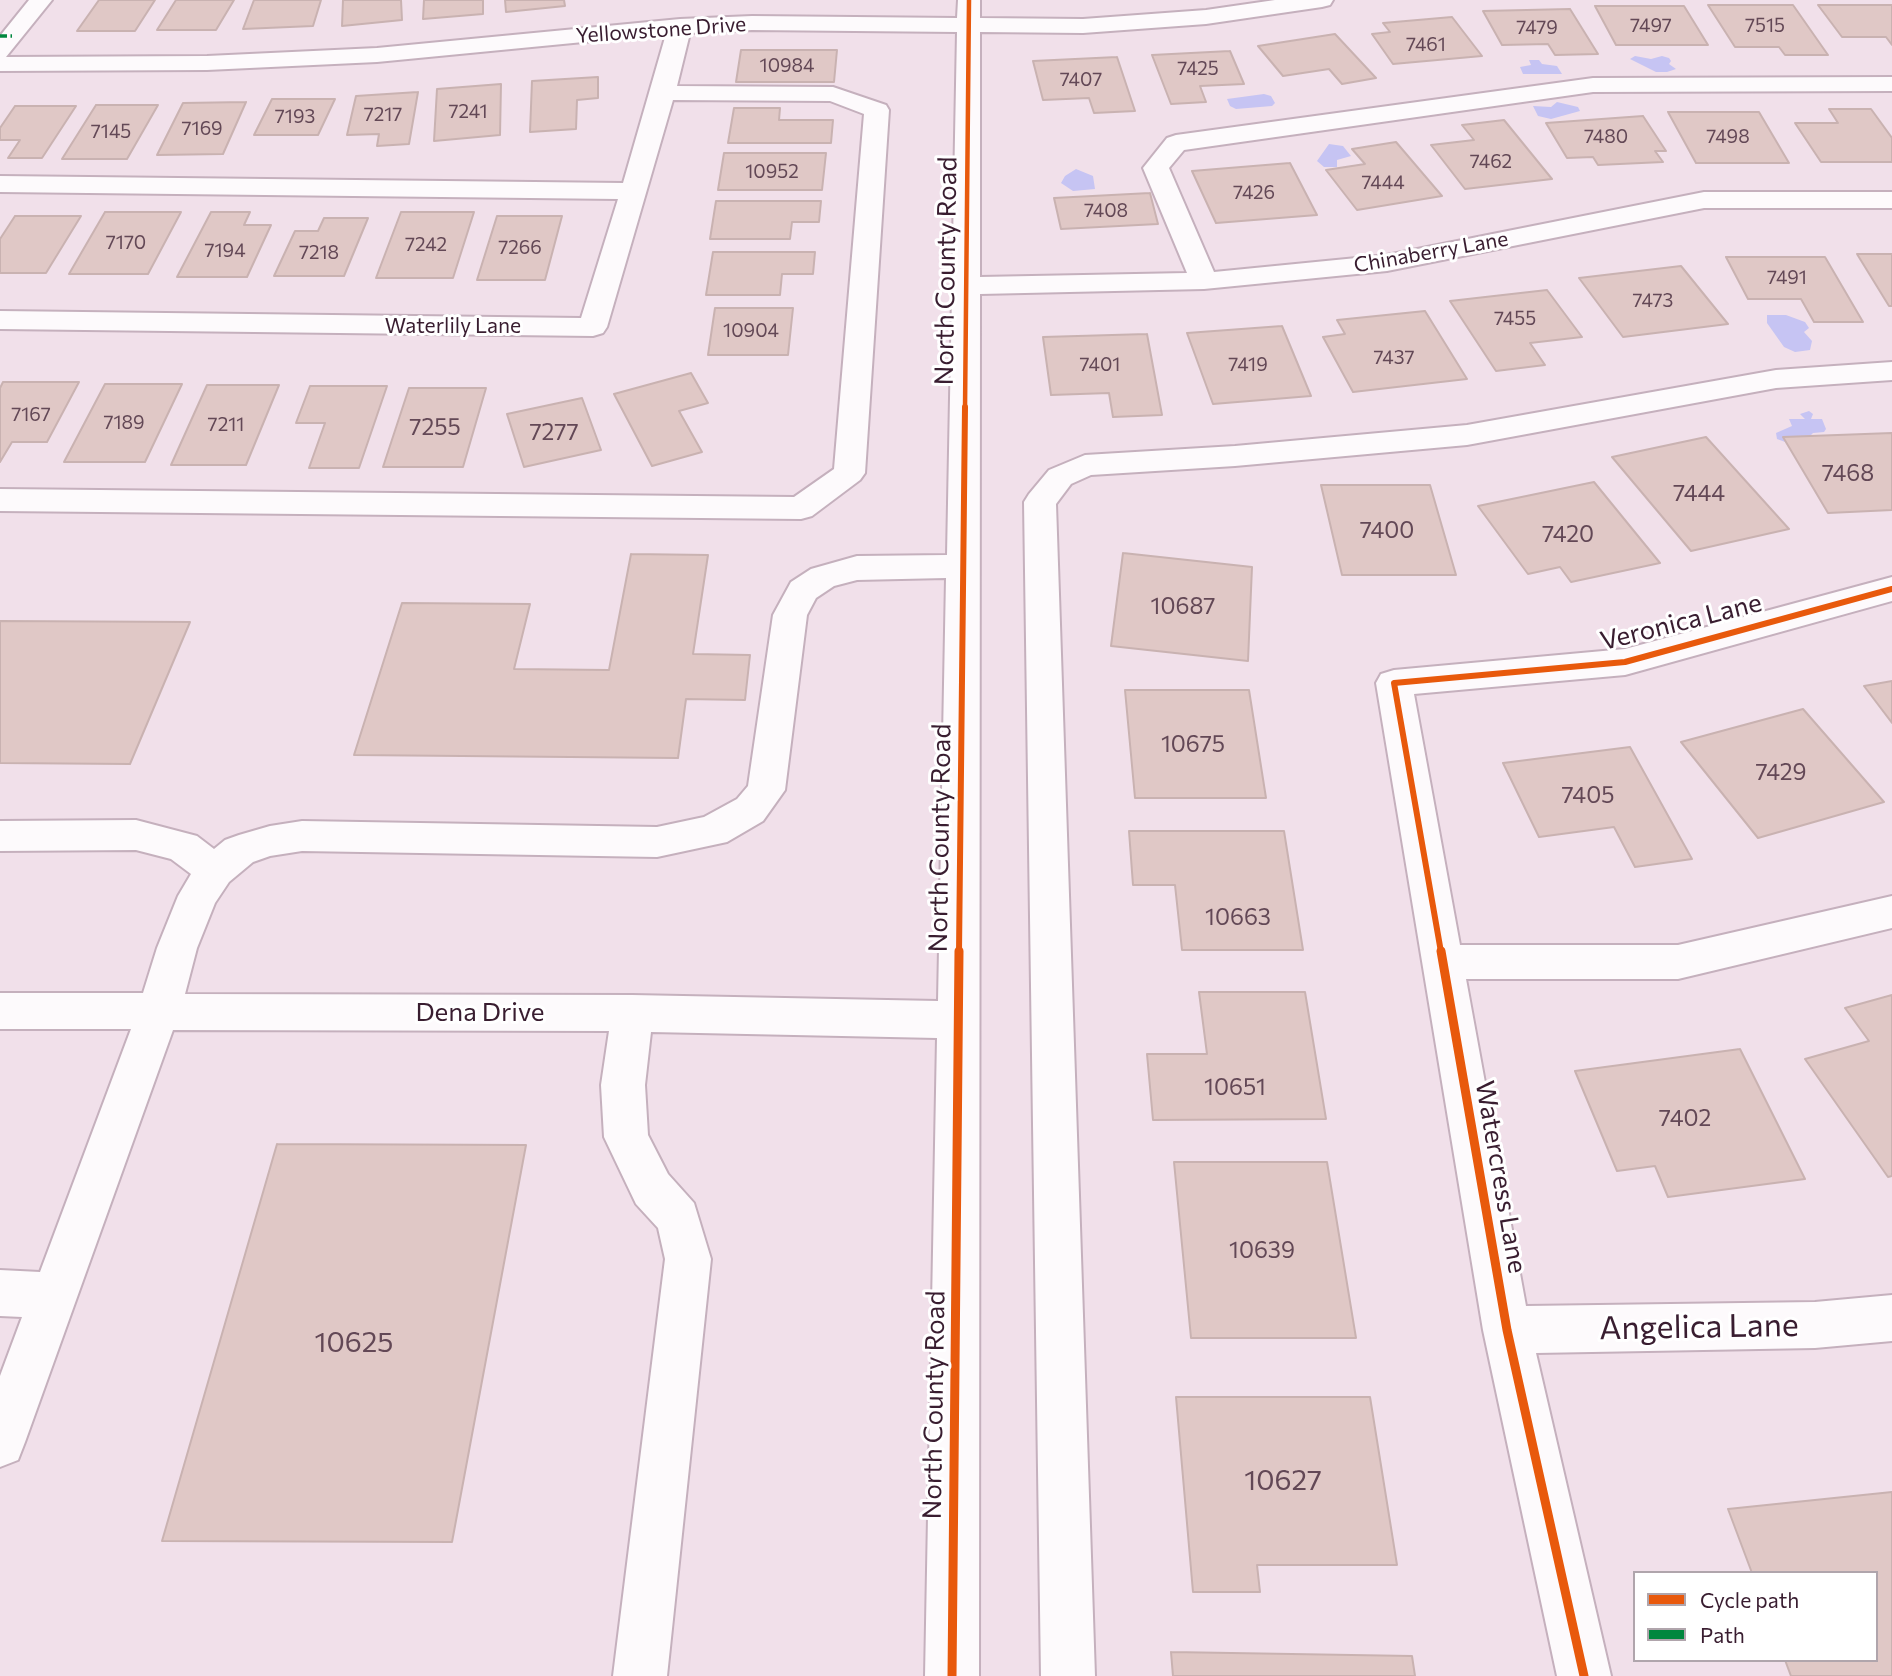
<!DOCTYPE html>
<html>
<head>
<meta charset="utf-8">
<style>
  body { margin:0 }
  #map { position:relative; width:1892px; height:1676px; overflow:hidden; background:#f1e0ea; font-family:Commissioner,sans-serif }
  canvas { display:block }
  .legend { position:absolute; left:1633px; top:1571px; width:245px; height:91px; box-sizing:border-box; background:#fff; border:2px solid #b0a5ac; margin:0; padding:9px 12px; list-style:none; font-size:21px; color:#391d30 }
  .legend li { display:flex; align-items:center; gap:14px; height:35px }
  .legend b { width:35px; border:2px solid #b0a5ac }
</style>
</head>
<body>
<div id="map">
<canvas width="1892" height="1676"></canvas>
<ul class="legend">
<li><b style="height:9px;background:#e8590c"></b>Cycle path</li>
<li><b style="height:9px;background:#00873e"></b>Path</li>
</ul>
</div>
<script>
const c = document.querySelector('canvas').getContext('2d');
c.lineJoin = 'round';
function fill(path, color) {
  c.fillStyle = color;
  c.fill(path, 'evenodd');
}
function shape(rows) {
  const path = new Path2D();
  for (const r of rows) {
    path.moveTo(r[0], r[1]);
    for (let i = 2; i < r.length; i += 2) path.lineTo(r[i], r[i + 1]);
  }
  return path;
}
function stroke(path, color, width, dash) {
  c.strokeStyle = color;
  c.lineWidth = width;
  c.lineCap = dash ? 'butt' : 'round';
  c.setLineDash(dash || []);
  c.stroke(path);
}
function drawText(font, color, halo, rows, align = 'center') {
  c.font = font + ' Commissioner,sans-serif';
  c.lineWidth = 6;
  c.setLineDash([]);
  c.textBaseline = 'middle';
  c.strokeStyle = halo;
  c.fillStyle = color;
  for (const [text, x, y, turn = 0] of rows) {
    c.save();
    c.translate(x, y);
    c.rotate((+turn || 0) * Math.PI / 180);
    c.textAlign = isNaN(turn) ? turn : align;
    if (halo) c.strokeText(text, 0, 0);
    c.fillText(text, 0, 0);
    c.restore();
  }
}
const water = shape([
  [1635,56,1651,59,1662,56,1669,58,1671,61,1669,64,1676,69,1667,72,1656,72,1630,59],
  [1529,60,1539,60,1542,64,1557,66,1562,74,1523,74,1520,67,1531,65],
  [1264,94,1271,96,1275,103,1272,106,1236,109,1230,106,1227,99],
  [1557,102,1578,107,1580,111,1551,119,1538,116,1533,106,1551,107],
  [1329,144,1343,146,1351,156,1337,160,1337,167,1324,167,1317,161],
  [1076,169,1093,176,1095,189,1073,191,1061,183,1065,176],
  [1767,315,1786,315,1805,322,1809,328,1804,332,1812,341,1810,350,1795,352,1784,347,1767,323],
  [1809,411,1813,414,1811,419,1822,419,1826,429,1824,432,1813,433,1807,439,1788,443,1777,439,1776,433,1792,426,1789,419,1805,419,1800,414]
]);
const building = shape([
  [99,0,155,0,135,31,77,31,99,0],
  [176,0,234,0,216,30,157,30,176,0],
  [254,0,321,0,313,26,243,29,254,0],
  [343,0,401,0,402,20,342,26,343,0],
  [424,0,483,0,483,14,423,19,424,0],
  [505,0,564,0,565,6,506,12,505,0],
  [1708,5,1793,5,1828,55,1785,55,1779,47,1735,47,1708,5],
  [1818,5,1892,5,1892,45,1886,37,1842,37,1818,5],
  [1595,6,1684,6,1708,45,1616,45,1595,6],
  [1570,9,1598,54,1555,55,1548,44,1502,45,1483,11,1570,9],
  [1452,17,1482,56,1393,64,1372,34,1390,32,1383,23,1452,17],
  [1335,34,1376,78,1342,84,1329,69,1283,76,1258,46,1335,34],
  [741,50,837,50,834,82,736,82,741,50],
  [1230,51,1244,84,1200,86,1206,102,1171,104,1152,55,1230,51],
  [1117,57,1135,111,1094,113,1089,98,1043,100,1033,61,1117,57],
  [598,77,598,98,577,100,576,129,530,132,532,81,598,77],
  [501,84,500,135,434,141,437,89,501,84],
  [418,92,409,144,377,146,379,134,347,135,356,96,418,92],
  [272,99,335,99,318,135,254,135,272,99],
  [246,102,223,154,157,155,183,103,246,102],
  [96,105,158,105,127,159,62,159,96,105],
  [15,106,76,106,42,158,8,158,20,140,0,140,0,128,15,106],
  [734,108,780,108,779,120,833,120,831,143,728,143,734,108],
  [1829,109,1871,109,1892,138,1892,162,1821,162,1795,123,1838,123,1829,109],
  [1668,112,1759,112,1789,163,1696,163,1668,112],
  [1643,116,1666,151,1655,151,1663,162,1598,165,1593,157,1567,158,1546,123,1643,116],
  [1504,120,1552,179,1465,189,1431,145,1474,140,1462,125,1504,120],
  [1396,142,1442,196,1357,210,1326,170,1365,164,1352,149,1396,142],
  [724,153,826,153,822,190,718,190,724,153],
  [1290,163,1317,215,1216,223,1192,171,1290,163],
  [1150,193,1158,224,1061,229,1054,198,1150,193],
  [716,201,821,201,819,222,792,222,790,239,710,239,716,201],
  [105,212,181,212,148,274,69,274,105,212],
  [211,212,250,212,244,225,271,225,247,277,177,277,211,212],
  [401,212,474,212,453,278,376,278,401,212],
  [15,216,81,216,46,273,0,273,0,239,15,216],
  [497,216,562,216,545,280,477,280,497,216],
  [324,218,368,218,344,276,274,276,295,231,318,231,324,218],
  [713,252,815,252,813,274,782,274,780,295,706,295,713,252],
  [1857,254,1892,254,1892,306,1889,306,1857,254],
  [1726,257,1825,257,1863,322,1814,322,1801,299,1748,299,1726,257],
  [1681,266,1728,324,1623,337,1579,278,1681,266],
  [1547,290,1582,337,1530,343,1545,365,1496,371,1450,301,1547,290],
  [715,308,793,308,788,355,708,355,715,308],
  [1425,311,1467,379,1353,392,1323,337,1345,334,1337,320,1425,311],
  [1282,326,1311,396,1213,404,1187,333,1282,326],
  [1147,334,1162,415,1113,417,1109,393,1051,395,1043,337,1147,334],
  [691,373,708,403,679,411,702,452,652,466,614,394,691,373],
  [3,382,79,382,47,442,12,442,0,462,0,388,3,382],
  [105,384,182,384,145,462,64,462,105,384],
  [207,385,279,385,246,465,171,465,207,385],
  [310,386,387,386,359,468,309,468,325,423,296,423,310,386],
  [409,388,486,388,463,467,383,467,409,388],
  [582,398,601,450,524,467,507,414,582,398],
  [1892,433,1892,510,1828,513,1783,437,1892,433],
  [1706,437,1789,529,1691,551,1612,457,1706,437],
  [1594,482,1660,563,1571,582,1560,567,1528,574,1478,506,1594,482],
  [1321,485,1430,485,1456,575,1342,575,1321,485],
  [1123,553,1252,567,1248,661,1111,646,1123,553],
  [631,554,708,555,693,654,750,655,745,700,686,699,678,758,354,755,402,603,530,604,514,669,609,670,631,554],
  [0,621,190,622,130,764,0,763,0,621],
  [1892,681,1892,723,1864,686,1892,681],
  [1125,690,1249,690,1266,798,1135,798,1125,690],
  [1803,709,1884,802,1758,838,1681,742,1803,709],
  [1630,747,1692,859,1635,867,1614,827,1539,837,1503,763,1630,747],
  [1129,831,1284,831,1303,950,1182,950,1175,885,1133,885,1129,831],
  [1199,992,1305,992,1326,1119,1153,1120,1147,1054,1207,1054,1199,992],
  [1892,995,1892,1176,1888,1177,1805,1059,1869,1041,1845,1008,1892,995],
  [1740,1049,1805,1179,1668,1197,1655,1166,1617,1171,1575,1071,1740,1049],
  [277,1144,526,1145,452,1542,162,1541,277,1144],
  [1174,1162,1327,1162,1356,1338,1191,1338,1174,1162],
  [1176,1397,1370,1397,1397,1565,1257,1565,1260,1592,1193,1592,1176,1397],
  [1892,1492,1892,1676,1791,1676,1785,1660,1876,1660,1876,1573,1752,1573,1728,1509,1892,1492],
  [1171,1652,1412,1656,1415,1676,1173,1676,1171,1652]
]);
const minor = shape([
  [29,0,52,0,6,57,207,56,377,48,680,19,752,16,957,18,958,0,980,0,980,18,1083,19,1206,10,1275,0,1333,0,1330,5,1322,7,1206,24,1083,33,980,32,980,277,1187,273,1143,168,1167,138,1176,135,1593,78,1892,77,1892,91,1593,92,1184,150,1169,168,1214,272,1387,255,1704,192,1892,192,1892,208,1704,208,1387,271,1204,289,980,294,979,1676,925,1676,937,1038,651,1032,645,1085,648,1135,668,1174,694,1203,711,1259,667,1676,613,1676,665,1259,658,1228,636,1204,604,1137,601,1085,609,1031,173,1030,25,1442,18,1460,0,1467,0,1376,22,1317,0,1316,0,1270,40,1272,131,1029,0,1029,0,993,143,993,157,948,178,896,191,874,171,859,136,850,0,851,0,821,136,820,197,836,214,849,225,840,239,835,270,826,302,821,657,827,704,817,737,799,748,786,773,615,791,582,811,569,857,556,947,555,957,32,752,30,690,33,677,86,833,87,886,105,889,110,865,473,860,480,812,516,801,519,0,511,0,489,794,497,834,469,864,114,830,101,673,100,607,327,603,333,593,336,0,329,0,311,581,318,618,199,0,192,0,176,623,183,666,34,377,62,207,70,0,71,0,36,29,0],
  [946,578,938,1001,632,995,185,994,197,948,215,903,229,882,253,862,270,856,302,851,657,857,727,842,763,821,785,790,807,615,816,598,834,586,857,580,946,578],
  [1892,362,1892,380,1776,388,1467,445,1235,466,1091,475,1071,484,1056,504,1095,1676,1041,1676,1024,502,1029,494,1049,470,1085,455,1235,446,1467,425,1776,370,1892,362],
  [1892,577,1892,601,1625,675,1414,694,1460,945,1678,945,1892,896,1892,928,1678,979,1466,979,1526,1306,1815,1302,1892,1295,1892,1341,1815,1348,1536,1353,1611,1676,1557,1676,1483,1330,1376,683,1381,674,1394,670,1625,649,1892,577]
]);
const quiet = shape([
  [0,36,12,36]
]);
const cyclewayFar2 = shape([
  [965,409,969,0]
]);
const cyclewayFar1 = shape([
  [959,952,965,407],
  [1441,952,1394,683,1625,662,1892,589]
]);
const cycleway = shape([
  [1441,951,1507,1330,1584,1676],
  [952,1676,959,951]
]);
const farNumbernames = [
  ["7497",1651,26],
  ["7515",1765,26],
  ["7479",1537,28],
  ["7461",1426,45],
  ["10984",787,66],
  ["7425",1198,69],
  ["7407",1081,80],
  ["7241",468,112],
  ["7217",383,115],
  ["7193",295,117],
  ["7169",202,129],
  ["7145",111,132],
  ["7480",1606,137],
  ["7498",1728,137],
  ["7462",1491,162],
  ["10952",772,172],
  ["7444",1383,183],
  ["7426",1254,193],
  ["7408",1106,211],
  ["7170",126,243],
  ["7242",426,245],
  ["7266",520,248],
  ["7194",225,251],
  ["7218",319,253],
  ["7491",1787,278],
  ["7473",1653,301],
  ["7455",1515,319],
  ["10904",751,331],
  ["7437",1394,358],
  ["7401",1100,365],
  ["7419",1248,365],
  ["7167",31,415],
  ["7189",124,423],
  ["7211",226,425]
];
const farStreetnames = [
  ["Yellowstone Drive",661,30,-4],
  ["Chinaberry Lane",1431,252,-10],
  ["Waterlily Lane",453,326]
];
const numberNames = [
  ["7255",435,427],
  ["7277",554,432],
  ["7468",1848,473],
  ["7444",1699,493],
  ["7400",1387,530],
  ["7420",1568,534],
  ["10687",1183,606],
  ["10675",1193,744],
  ["7429",1781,772],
  ["7405",1588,795],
  ["10663",1238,917],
  ["10651",1235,1087],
  ["7402",1685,1118],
  ["10639",1262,1250]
];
const streetNames = [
  ["North County Road",946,271,-89],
  ["Veronica Lane",1681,622,-14],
  ["North County Road",940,838,-89],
  ["Dena Drive",480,1012],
  ["Watercress Lane",1501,1177,80],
  ["North County Road",934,1405,-89]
];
const nearNumbernames = [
  ["10625",354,1343],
  ["10627",1283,1481]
];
const nearStreetnames = [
  ["Angelica Lane",1699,1327,-1]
];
fill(water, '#c6c4f3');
fill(building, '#e0c8c6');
stroke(building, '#c9b2b1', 2);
stroke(minor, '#c5b0bd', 4);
fill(minor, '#fdfafc');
stroke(quiet, '#00873e', 3.5, [7, 3.5]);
stroke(cyclewayFar2, '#e8590c', 4.5);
stroke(cyclewayFar1, '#e8590c', 6);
stroke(cycleway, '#e8590c', 9);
drawText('19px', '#634856', null, farNumbernames);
drawText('21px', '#391d30', '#fff', farStreetnames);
drawText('23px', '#634856', null, numberNames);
drawText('26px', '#391d30', '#fff', streetNames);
drawText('28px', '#634856', null, nearNumbernames);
drawText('32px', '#391d30', '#fff', nearStreetnames);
</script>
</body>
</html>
